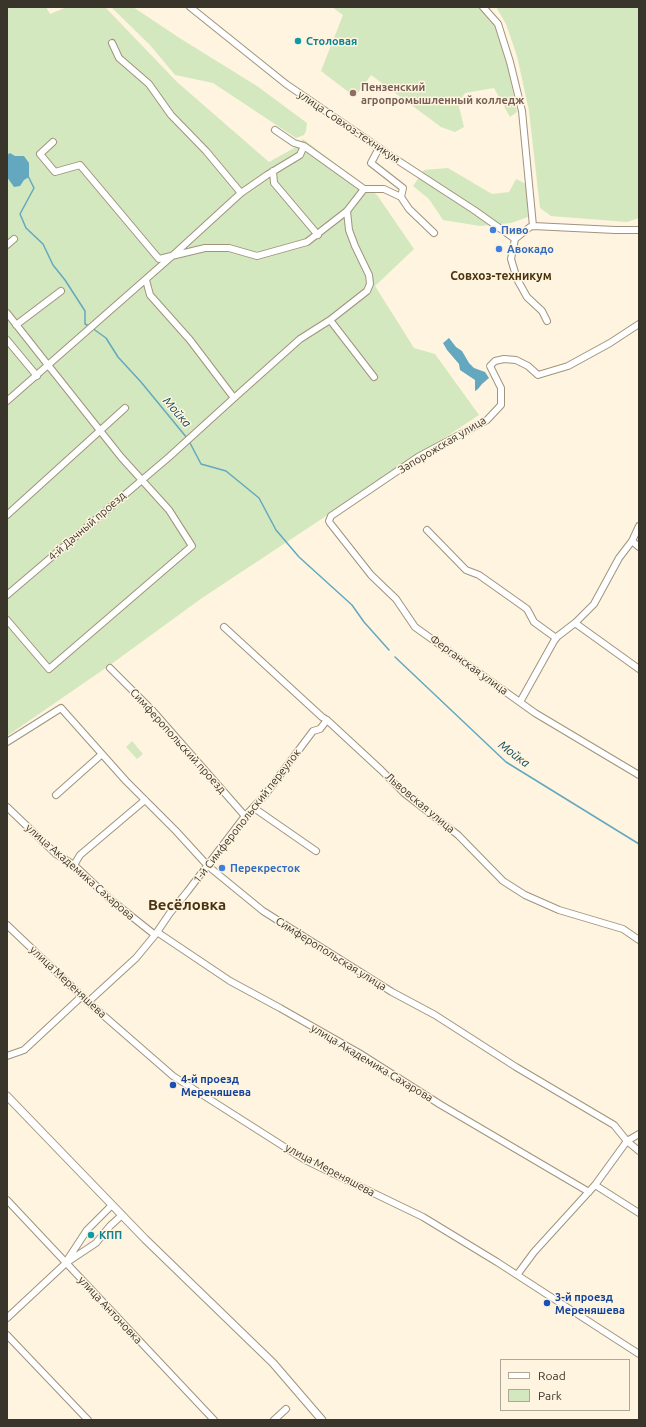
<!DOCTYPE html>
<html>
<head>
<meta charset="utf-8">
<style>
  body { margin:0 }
  #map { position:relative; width:646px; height:1427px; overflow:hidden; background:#fef4df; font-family:Ubuntu,sans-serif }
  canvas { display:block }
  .frame { position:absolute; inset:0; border:8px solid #3a352b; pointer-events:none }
  .legend { position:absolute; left:500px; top:1359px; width:130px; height:52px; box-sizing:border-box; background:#fef4df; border:1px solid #b0a897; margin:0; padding:5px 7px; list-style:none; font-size:12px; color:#3a352b }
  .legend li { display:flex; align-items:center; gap:8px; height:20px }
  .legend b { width:20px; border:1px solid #b0a897 }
</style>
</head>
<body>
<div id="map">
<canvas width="646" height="1427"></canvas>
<div class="frame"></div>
<ul class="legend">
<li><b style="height:5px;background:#fff"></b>Road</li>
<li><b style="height:11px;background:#d4e8bf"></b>Park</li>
</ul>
</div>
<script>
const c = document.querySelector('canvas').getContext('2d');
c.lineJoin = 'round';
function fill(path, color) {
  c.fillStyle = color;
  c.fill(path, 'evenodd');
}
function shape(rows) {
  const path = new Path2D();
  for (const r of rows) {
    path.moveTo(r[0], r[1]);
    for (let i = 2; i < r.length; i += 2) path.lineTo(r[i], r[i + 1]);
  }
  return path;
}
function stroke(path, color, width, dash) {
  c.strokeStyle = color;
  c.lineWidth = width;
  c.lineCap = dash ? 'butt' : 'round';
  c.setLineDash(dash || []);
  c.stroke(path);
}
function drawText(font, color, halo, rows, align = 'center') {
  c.font = font + ' Ubuntu,sans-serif';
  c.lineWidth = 3;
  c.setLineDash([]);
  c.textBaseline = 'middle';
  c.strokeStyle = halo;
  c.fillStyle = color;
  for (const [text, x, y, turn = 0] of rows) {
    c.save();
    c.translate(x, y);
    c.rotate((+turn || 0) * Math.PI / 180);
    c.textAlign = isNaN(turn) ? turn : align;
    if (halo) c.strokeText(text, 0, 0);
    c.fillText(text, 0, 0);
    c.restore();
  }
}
const green = shape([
  [7,7,46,7,50,14,67,7,105,7,177,82,269,162,296,147,303,139,377,195,414,249,375,286,414,348,435,354,479,415,202,598,110,665,7,736],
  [111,7,133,7,181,39,257,86,307,123,306,131,304,135,296,138,213,83,175,75,150,45],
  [332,7,479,7,494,23,507,63,517,112,510,117,494,88,465,93,458,103,464,127,455,132,441,127,371,75,355,97,321,71,343,15],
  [496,7,639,7,639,218,627,222,551,216,540,208,529,111,517,56,506,24],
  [448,168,492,194,509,192,516,179,526,184,528,217,511,223,480,226,443,220,429,199,413,186,424,170],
  [132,741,143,754,137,759,126,747]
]);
const water = shape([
  [10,153,15,156,24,156,29,163,29,177,24,180,20,186,14,187,7,177,7,155],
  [449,338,456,347,462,351,469,363,474,368,485,372,489,378,482,384,478,389,475,391,475,380,460,370,459,364,447,350,443,343]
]);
const stream = shape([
  [28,176,34,188,20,214,26,228,43,244,53,265,65,280,85,311,85,324,89,326],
  [92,328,106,338,118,357,141,382,187,438],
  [189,441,201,464,226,471,259,498,276,530,299,557,352,605,364,622,389,650],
  [395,657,506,762,639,844]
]);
const minor = shape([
  [190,7,286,84,394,158,474,210,515,239],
  [483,7,498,24,510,62,522,111,533,226,530,227,515,239,511,259,517,279,527,297,542,311,547,321],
  [112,43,119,58,149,84,171,115,206,151,241,193],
  [275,130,294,143,304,146,364,189,384,189,401,197],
  [53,142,40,154,55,172,80,165,159,259,205,248,229,248,257,256,307,242,347,211,364,189],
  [379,148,371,163,403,188,401,197,409,209,434,233],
  [273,171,274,183,318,235],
  [347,211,349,230,355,246,369,275,370,284,367,291,330,320,374,377],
  [533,226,615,230,639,230],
  [7,245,14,239],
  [146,280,150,295,190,340,234,398,300,339,330,320],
  [7,313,48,365,7,401],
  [639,324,610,343,568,366,538,375,528,366,516,360,504,359,495,361,490,366,501,388,501,405,487,420,418,457,331,516,329,521,330,523,371,575,396,599,415,627,535,713,639,775],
  [16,325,61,291],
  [7,340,37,376],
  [7,515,125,408],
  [427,530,466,570,479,575,527,609,534,622,556,638],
  [632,541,639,547],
  [7,595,169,457,234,398],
  [7,620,49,669,192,546,169,510,121,457,48,365,171,257,241,193,267,175,300,155,304,146],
  [575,623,639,669],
  [224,627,322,717,327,720,381,770,404,793,458,835,503,881,525,895,559,910,623,929,639,940],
  [110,668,152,710,245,816],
  [520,702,554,641,558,636,575,623,594,604,619,558,632,541,639,526],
  [7,742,61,708,126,781,176,831,208,866,263,911,392,992,435,1015,516,1067,614,1125,627,1141,639,1151],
  [56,795,102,754],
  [7,807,56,854,74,865,111,900,155,935],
  [254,808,316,851],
  [74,865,80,855,145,800],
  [7,925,88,1002,173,1076,305,1160,423,1217,497,1262,639,1354],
  [157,932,230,981,280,1008,359,1053,441,1105,589,1192],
  [88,1002,136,958,155,935,170,913,187,892,245,816,265,795,313,731,320,729,327,720],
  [7,1056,24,1050,82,996],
  [595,1185,639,1213],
  [7,1200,214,1420],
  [68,1259,87,1230,112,1205],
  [517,1275,534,1252,595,1185,627,1141,639,1134],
  [7,1318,66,1263,96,1243,110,1226,122,1215],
  [7,1335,88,1420],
  [274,1420,286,1409]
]);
const tertiary = shape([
  [7,1096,145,1239,273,1363,322,1420]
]);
const markers = [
  [298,41,4,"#0f9aa8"],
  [353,93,4,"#8d6e63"],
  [493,230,4,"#3f7fe0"],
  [499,249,4,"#3f7fe0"],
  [222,868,4,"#3f7fe0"],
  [173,1085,4,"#1a4fb4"],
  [91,1235,4,"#0f9aa8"],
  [547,1303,4,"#1a4fb4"]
];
const cultureNames = [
  ["Столовая",306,41],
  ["КПП",99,1235]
];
const educationNames = [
  ["Пензенский",361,87],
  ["агропромышленный колледж",361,100]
];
const streetNames = [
  ["улица Совхоз-техникум",349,127,34],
  ["Запорожская улица",442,445,-31],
  ["4-й Дачный проезд",87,526,-41],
  ["Ферганская улица",469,665,36],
  ["Симферопольский проезд",178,741,48],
  ["Львовская улица",420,803,40],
  ["1-й Симферопольский переулок",247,816,-52],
  ["улица Академика Сахарова",80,872,41],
  ["Симферопольская улица",331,954,32],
  ["улица Мереняшева",68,982,43],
  ["улица Академика Сахарова",372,1063,31],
  ["улица Мереняшева",330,1170,28],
  ["улица Антоновка",110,1310,47]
];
const shopNames = [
  ["Пиво",501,230],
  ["Авокадо",507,249],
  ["Перекресток",230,868]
];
const transitNames = [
  ["4-й проезд",181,1079],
  ["Мереняшева",181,1092],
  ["3-й проезд",555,1297],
  ["Мереняшева",555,1310]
];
const neighbourhoodNames = [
  ["Совхоз-техникум",501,276]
];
const waterNames = [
  ["Мойка",177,412,49],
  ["Мойка",514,754,37]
];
const districtNames = [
  ["Весёловка",187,905]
];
fill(green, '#d4e8bf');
fill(water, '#63a8bf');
stroke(stream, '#63a8bf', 1.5);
stroke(minor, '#a0947d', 8);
stroke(tertiary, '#a0947d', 9);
stroke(minor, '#fff', 6);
stroke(tertiary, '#fff', 7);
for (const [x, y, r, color] of markers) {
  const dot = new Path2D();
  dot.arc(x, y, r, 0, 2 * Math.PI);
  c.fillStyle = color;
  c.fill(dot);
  stroke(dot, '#fef4df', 1.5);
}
drawText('bold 11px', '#0d838f', '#fef4df', cultureNames, 'left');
drawText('bold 11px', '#785e54', '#fef4df', educationNames, 'left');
drawText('11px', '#3a352b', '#fef4df', streetNames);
drawText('bold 11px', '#366cbe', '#fef4df', shopNames, 'left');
drawText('bold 11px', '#164399', '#fef4df', transitNames, 'left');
drawText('bold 12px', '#4a320f', '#fef4df', neighbourhoodNames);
drawText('italic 12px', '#0b495a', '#fef4df', waterNames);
drawText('bold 15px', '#4a320f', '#fef4df', districtNames);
</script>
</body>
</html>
